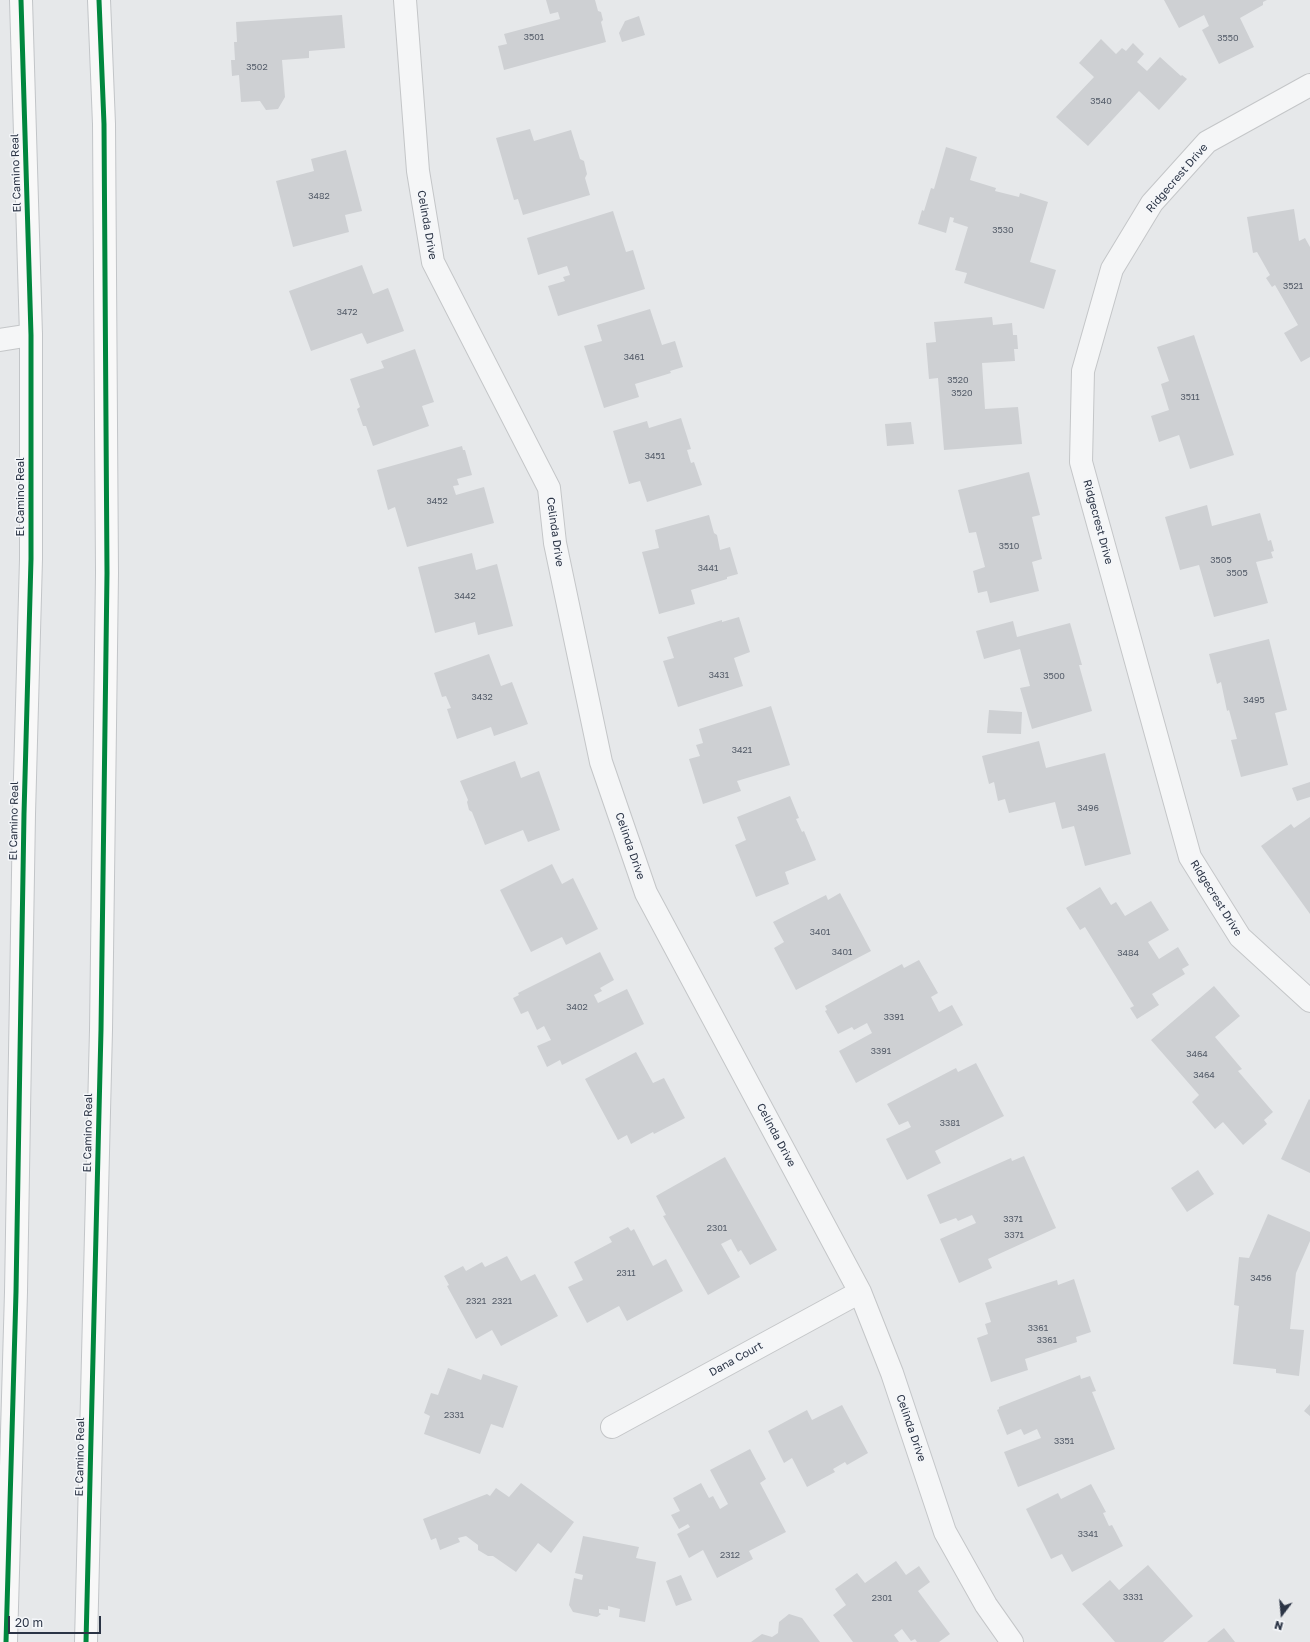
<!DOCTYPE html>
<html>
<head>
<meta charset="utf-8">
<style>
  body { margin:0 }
  #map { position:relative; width:1310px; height:1642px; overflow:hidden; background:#e6e8ea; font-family:"Golos Text",sans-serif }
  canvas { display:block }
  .north { position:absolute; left:1262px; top:1594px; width:40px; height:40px; -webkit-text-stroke:3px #f4f6f9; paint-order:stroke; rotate:196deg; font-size:11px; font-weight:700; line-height:16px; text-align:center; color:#2b3445 }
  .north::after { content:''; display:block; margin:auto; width:14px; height:18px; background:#2b3445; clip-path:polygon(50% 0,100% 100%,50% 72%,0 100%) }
  .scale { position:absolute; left:8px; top:1616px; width:93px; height:18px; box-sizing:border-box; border:2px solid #2b3445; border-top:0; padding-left:5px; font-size:12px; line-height:14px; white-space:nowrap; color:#2b3445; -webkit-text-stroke:3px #f4f6f9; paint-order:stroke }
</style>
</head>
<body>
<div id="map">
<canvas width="1310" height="1642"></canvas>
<div class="north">N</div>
<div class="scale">20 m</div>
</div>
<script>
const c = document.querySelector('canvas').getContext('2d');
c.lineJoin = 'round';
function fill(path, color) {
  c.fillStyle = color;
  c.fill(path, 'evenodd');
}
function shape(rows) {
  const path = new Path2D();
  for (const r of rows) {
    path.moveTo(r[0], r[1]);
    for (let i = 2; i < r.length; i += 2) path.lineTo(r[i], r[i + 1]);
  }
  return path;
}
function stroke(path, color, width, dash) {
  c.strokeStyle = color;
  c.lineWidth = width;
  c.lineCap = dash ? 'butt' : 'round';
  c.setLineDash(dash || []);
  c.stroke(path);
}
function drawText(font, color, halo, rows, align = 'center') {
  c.font = font + ' "Golos Text",sans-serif';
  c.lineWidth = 3;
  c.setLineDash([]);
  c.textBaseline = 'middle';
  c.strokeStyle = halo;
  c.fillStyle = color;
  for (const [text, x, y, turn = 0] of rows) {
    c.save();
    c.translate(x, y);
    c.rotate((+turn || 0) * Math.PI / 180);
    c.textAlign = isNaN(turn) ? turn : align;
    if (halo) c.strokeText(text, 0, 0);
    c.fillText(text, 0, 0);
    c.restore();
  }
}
const building = shape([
  [546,0,595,0,598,11,601,12,603,20,601,22,606,42,504,70,498,46,507,44,504,34,560,19,558,12,550,14],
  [1164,0,1267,0,1263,2,1263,5,1240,18,1254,47,1219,64,1202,30,1209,26,1204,15,1179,28],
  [342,15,345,48,309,51,309,58,282,60,285,97,278,109,266,110,260,101,241,102,239,75,232,76,231,60,235,60,234,42,237,42,236,22],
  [639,16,645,35,622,42,619,33,625,21],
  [1101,39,1116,54,1122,48,1126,51,1133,43,1144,54,1137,62,1147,71,1160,57,1181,76,1182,75,1187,79,1159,110,1139,91,1088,146,1056,117,1094,77,1079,63],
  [530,129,534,141,571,130,580,159,584,161,587,174,585,178,590,195,523,215,518,199,514,200,496,138],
  [946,147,977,157,970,180,996,188,995,191,1019,197,1020,193,1048,202,1030,262,1056,270,1044,309,964,283,967,273,955,270,968,227,953,222,954,218,950,217,946,233,918,224,922,210,924,211,931,188,934,189],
  [346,150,362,211,345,215,349,232,293,247,276,181,314,171,311,159],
  [1294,209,1299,241,1305,238,1310,247,1310,357,1301,362,1284,333,1298,325,1275,285,1272,287,1266,278,1270,275,1257,252,1253,253,1247,217],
  [613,211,626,252,633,250,645,289,558,316,548,286,565,281,563,277,570,275,567,266,538,275,527,238],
  [362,265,373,294,388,288,404,331,367,344,362,333,311,351,289,291],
  [650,309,662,345,675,341,683,367,670,371,671,373,635,384,639,397,604,408,584,346,602,341,597,325],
  [992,317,993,325,1012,323,1013,335,1017,335,1018,349,1014,349,1015,361,982,363,985,409,1018,407,1022,444,944,450,938,378,929,379,926,343,936,342,934,322],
  [1194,335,1234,455,1190,469,1179,435,1159,442,1151,416,1169,410,1161,384,1169,381,1157,347],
  [415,349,434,402,422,406,429,426,373,446,366,426,363,426,357,409,360,407,350,379,384,368,381,361],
  [681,418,691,449,687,450,691,463,694,462,702,485,647,502,640,481,629,484,613,431,647,421,649,428],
  [911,422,914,444,887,446,885,424],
  [462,446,463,450,465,450,472,475,457,479,459,485,453,486,456,495,484,487,494,523,407,547,395,507,388,510,377,470],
  [1029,472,1040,515,1032,517,1042,559,1032,562,1039,591,990,603,987,591,978,593,973,571,985,567,976,532,969,533,958,490],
  [1207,505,1212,526,1260,513,1268,541,1271,540,1274,551,1271,552,1273,558,1256,562,1268,603,1214,617,1199,565,1180,570,1165,517],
  [709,515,714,533,717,535,720,550,730,547,738,574,727,577,727,579,691,590,695,604,659,614,642,552,659,548,655,530],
  [472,553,476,570,497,564,513,626,478,635,475,622,435,633,418,567],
  [739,617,750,652,734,658,743,686,678,707,663,661,674,658,667,637,722,620,722,622],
  [1013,621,1017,637,1070,623,1082,665,1079,665,1092,711,1032,729,1020,688,1030,686,1020,649,984,659,976,631],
  [1269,639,1287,710,1275,713,1288,765,1241,777,1231,740,1237,739,1229,710,1227,711,1221,682,1217,684,1209,654],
  [489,654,501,686,512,682,528,724,494,736,491,727,457,739,447,709,451,708,446,696,442,697,434,673],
  [771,706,790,765,737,781,741,791,703,804,689,759,700,756,696,745,703,743,699,729],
  [989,710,1022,712,1021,734,987,733],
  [1039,741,1046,768,1105,753,1131,854,1085,866,1074,826,1062,829,1055,802,1009,813,1005,799,998,801,994,782,989,784,982,756],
  [515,761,521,778,539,771,560,830,528,842,523,830,485,845,472,812,469,810,467,802,468,800,460,781],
  [1310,782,1310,797,1297,801,1292,788],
  [790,796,799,818,796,819,802,832,804,831,816,860,785,872,789,884,756,897,735,845,746,840,737,817],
  [1310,817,1310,914,1261,846,1291,824,1294,828],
  [552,864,562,884,573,878,598,929,566,945,562,937,531,952,500,890],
  [1100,887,1111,905,1116,902,1125,916,1151,901,1169,930,1148,942,1159,959,1178,947,1189,965,1182,969,1185,974,1152,994,1159,1005,1137,1019,1130,1008,1134,1006,1085,927,1080,930,1066,908],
  [840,893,871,951,796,990,774,948,784,942,773,922,826,895,828,900],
  [600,952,614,980,600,988,602,991,594,995,598,1003,627,989,644,1024,562,1065,560,1060,547,1067,537,1046,551,1040,544,1026,537,1030,528,1011,521,1014,513,998,519,995,518,993],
  [919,960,938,993,931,997,939,1012,952,1005,963,1025,856,1083,839,1051,872,1033,867,1023,854,1030,852,1027,838,1034,825,1011,827,1010,825,1006,902,964,904,968],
  [1214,986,1240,1016,1215,1037,1242,1069,1238,1071,1273,1112,1264,1120,1267,1124,1243,1145,1223,1122,1215,1129,1192,1102,1199,1095,1151,1040],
  [636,1052,653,1083,664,1078,685,1118,654,1134,653,1132,631,1144,627,1135,618,1140,585,1079],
  [976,1063,1004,1116,935,1151,941,1163,907,1180,886,1139,911,1127,908,1121,899,1125,887,1104,956,1068,958,1072],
  [1309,1099,1310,1100,1310,1173,1281,1159],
  [1024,1156,1056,1228,988,1259,992,1268,959,1283,940,1239,976,1223,972,1215,958,1221,956,1218,940,1224,927,1195,1011,1158,1012,1161],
  [725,1157,777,1250,750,1265,741,1250,738,1252,731,1239,721,1244,740,1277,708,1295,663,1216,666,1215,656,1196],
  [1198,1170,1214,1194,1187,1212,1171,1188],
  [1268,1214,1310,1232,1310,1241,1296,1273,1290,1329,1304,1330,1299,1376,1276,1373,1276,1369,1233,1364,1239,1306,1234,1305,1239,1257,1249,1258],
  [628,1227,631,1231,634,1229,653,1266,666,1259,683,1291,627,1321,619,1306,587,1323,568,1287,583,1280,574,1262,612,1242,609,1237],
  [507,1256,521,1281,535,1274,558,1316,501,1346,492,1330,476,1339,447,1286,449,1285,444,1276,463,1266,466,1271,482,1262,485,1267],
  [1074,1279,1091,1332,1076,1337,1077,1342,1025,1359,1028,1370,991,1382,977,1338,988,1334,985,1324,991,1322,985,1303,1057,1280,1058,1285],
  [448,1368,481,1380,483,1374,518,1386,503,1428,491,1424,480,1454,424,1434,430,1416,424,1413,431,1393,438,1395],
  [1080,1375,1081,1379,1090,1376,1096,1391,1092,1392,1115,1449,1018,1487,1004,1452,1041,1438,1037,1429,1024,1435,1021,1429,1007,1435,997,1410,999,1409,999,1407],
  [1310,1404,1310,1416,1304,1411],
  [842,1405,868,1453,847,1465,845,1462,833,1469,835,1472,807,1487,792,1458,784,1463,768,1431,807,1410,812,1420],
  [750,1449,766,1479,760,1483,786,1532,749,1551,753,1559,717,1578,703,1550,689,1558,677,1534,690,1527,688,1524,679,1529,671,1515,680,1511,673,1498,701,1483,709,1498,713,1496,720,1509,728,1504,710,1470],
  [521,1483,574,1522,551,1553,538,1543,516,1572,493,1556,488,1556,478,1550,478,1545,466,1536,458,1538,460,1542,440,1550,436,1538,431,1540,423,1519,487,1494,490,1496,496,1488,509,1497],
  [1091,1484,1106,1512,1103,1513,1109,1526,1112,1525,1123,1546,1072,1572,1062,1554,1051,1559,1026,1509,1058,1493,1061,1499],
  [583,1536,639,1547,636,1558,656,1562,645,1622,619,1617,620,1609,608,1606,608,1610,599,1609,599,1613,601,1614,597,1617,573,1612,569,1605,574,1578,582,1580,583,1575,575,1573],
  [896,1561,906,1575,919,1566,930,1582,918,1591,950,1634,939,1642,917,1642,915,1639,911,1641,902,1629,894,1635,899,1642,853,1642,833,1615,846,1605,835,1589,857,1573,865,1583],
  [1148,1565,1193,1616,1163,1642,1115,1642,1082,1604,1110,1580,1119,1590],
  [681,1575,692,1600,676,1606,666,1581],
  [789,1614,802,1618,820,1642,751,1642,762,1634,772,1637,778,1633,779,1622],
  [1224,1628,1235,1642,1207,1642]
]);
const minor = shape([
  [405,0,418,171,433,262,549,488,555,543,601,762,646,893,860,1292,892,1373,945,1532,986,1605,1012,1642],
  [1310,85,1207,142,1152,203,1112,269,1083,371,1081,462,1190,857,1240,937,1310,1001],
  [0,340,31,335],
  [612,1427,860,1292]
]);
const major = shape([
  [6,1642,16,1292,24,814,31,559,31,335,21,0],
  [86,1642,101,1030,107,573,104,124,99,0]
]);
const cycleway = shape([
  [6,1642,16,1292,24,814,31,559,31,335,21,0],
  [86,1642,101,1030,107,573,104,124,99,0]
]);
const numberNames = [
  ["3501",534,37],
  ["3550",1228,38],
  ["3502",257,67],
  ["3540",1101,101],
  ["3482",319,196],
  ["3530",1003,230],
  ["3521",1293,286],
  ["3472",347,312],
  ["3461",634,357],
  ["3520",958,380],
  ["3520",962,393],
  ["3511",1190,397],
  ["3451",655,456],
  ["3452",437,501],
  ["3510",1009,546],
  ["3505",1221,560],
  ["3441",708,568],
  ["3505",1237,573],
  ["3442",465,596],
  ["3431",719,675],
  ["3500",1054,676],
  ["3432",482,697],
  ["3495",1254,700],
  ["3421",742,750],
  ["3496",1088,808],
  ["3401",820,932],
  ["3401",842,952],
  ["3484",1128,953],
  ["3402",577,1007],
  ["3391",894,1017],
  ["3391",881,1051],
  ["3464",1197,1054],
  ["3464",1204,1075],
  ["3381",950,1123],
  ["3371",1013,1219],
  ["2301",717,1228],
  ["3371",1014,1235],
  ["2311",626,1273],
  ["3456",1261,1278],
  ["2321",476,1301],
  ["2321",502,1301],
  ["3361",1038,1328],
  ["3361",1047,1340],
  ["2331",454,1415],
  ["3351",1064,1441],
  ["3341",1088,1534],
  ["2312",730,1555],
  ["3331",1133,1597],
  ["2301",882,1598]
];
const streetNames = [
  ["El Camino Real",16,173,-92],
  ["Ridgecrest Drive",1177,178,-49],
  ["Celinda Drive",427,225,80],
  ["El Camino Real",21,497,-90],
  ["Ridgecrest Drive",1098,522,75],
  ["Celinda Drive",555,532,82],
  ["El Camino Real",14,821,-89],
  ["Celinda Drive",630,846,71],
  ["Ridgecrest Drive",1216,898,58],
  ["El Camino Real",88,1133,-89],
  ["Celinda Drive",776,1135,62],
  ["Dana Court",736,1359,-29],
  ["Celinda Drive",911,1428,71],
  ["El Camino Real",80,1457,-89]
];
fill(building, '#ced0d3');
stroke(minor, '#c4c6c8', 24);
stroke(major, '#c2c5c8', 24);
stroke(minor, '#f5f6f7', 22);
stroke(major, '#f8f8f8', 22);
stroke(cycleway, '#00873e', 5);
drawText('9px', '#545c69', null, numberNames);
drawText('11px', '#2b3445', '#f4f6f9', streetNames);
</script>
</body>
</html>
